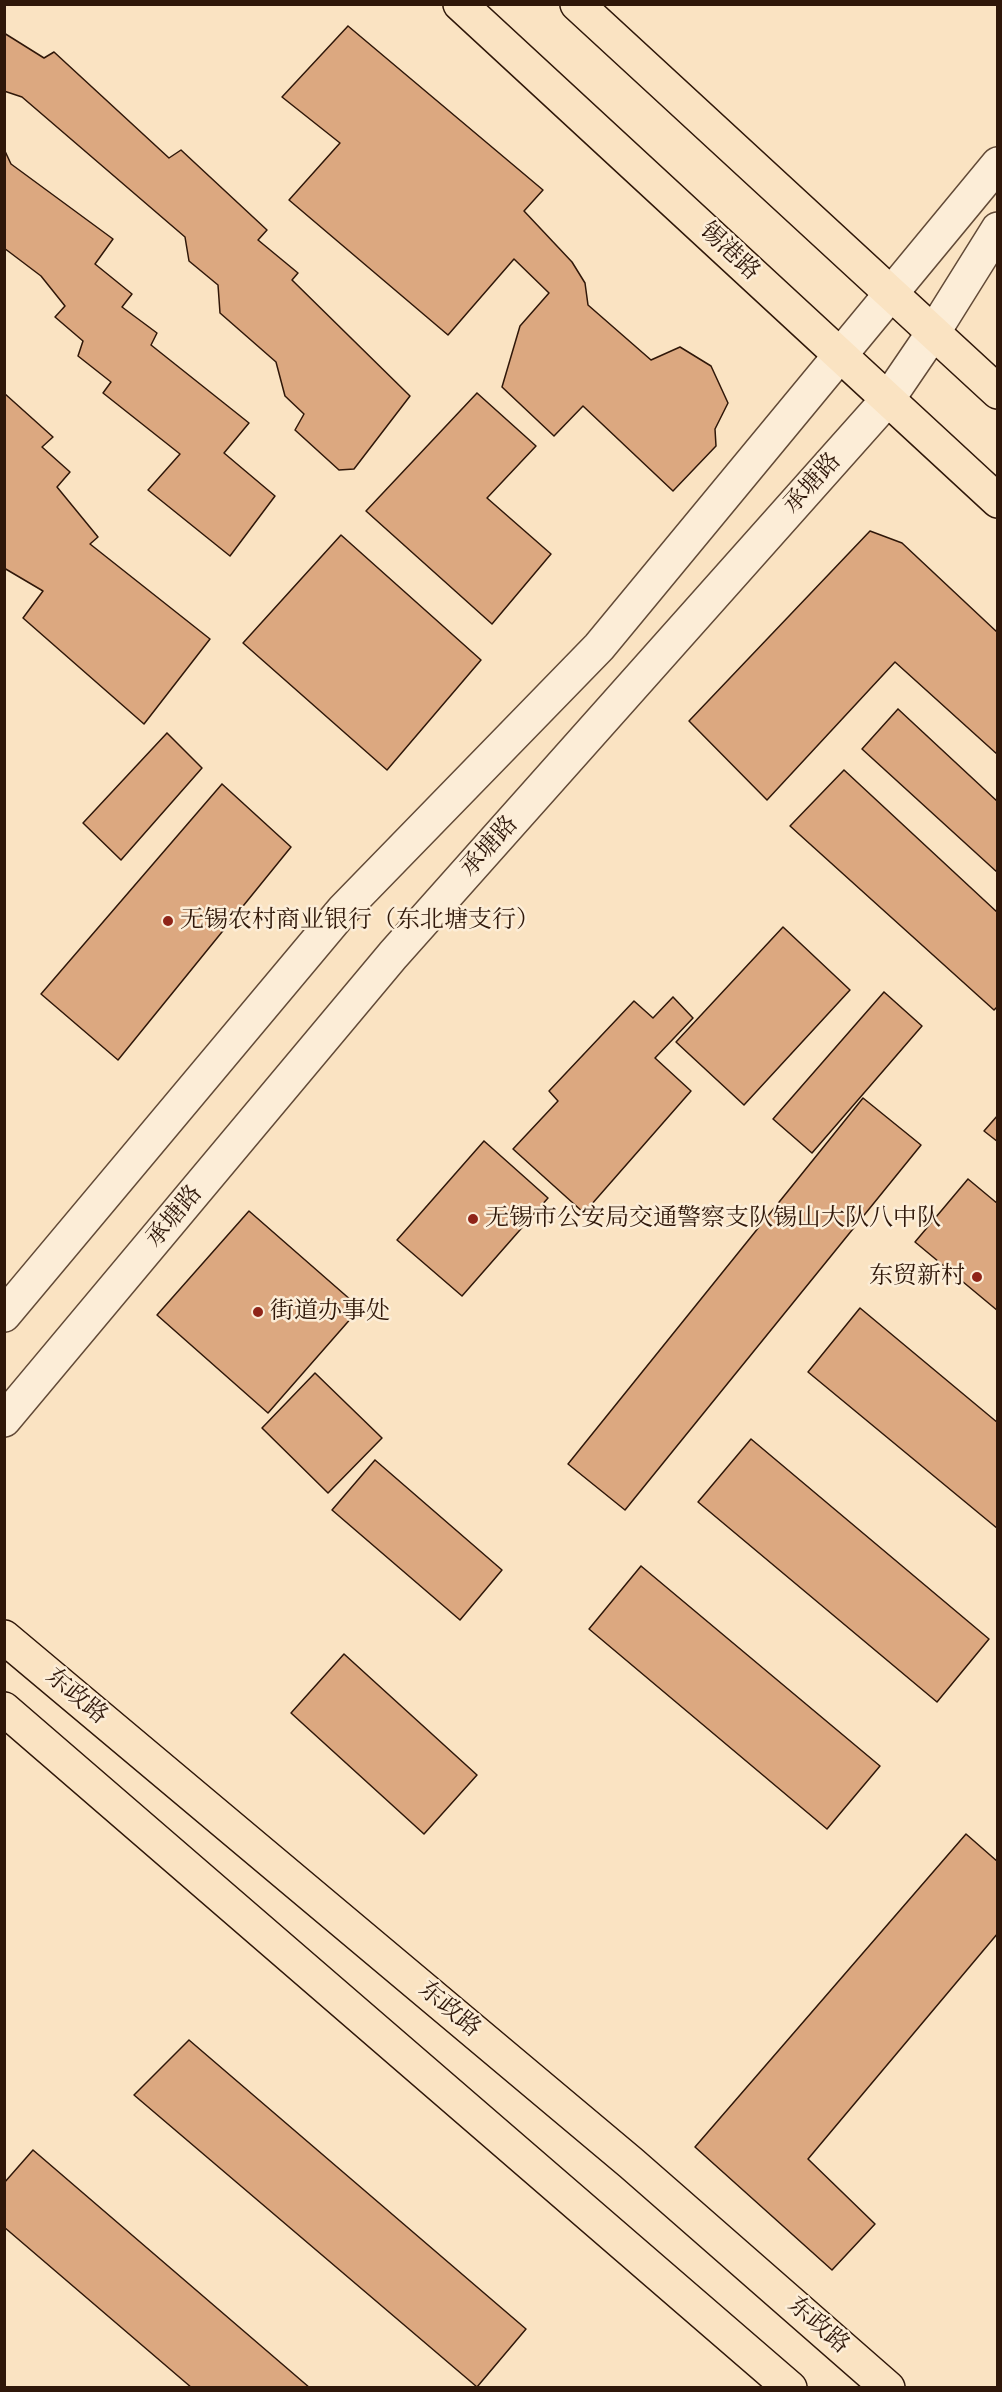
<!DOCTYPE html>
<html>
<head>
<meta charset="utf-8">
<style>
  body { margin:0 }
  #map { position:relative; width:1002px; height:2392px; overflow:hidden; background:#fae3c2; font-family:"Libre Bodoni",serif }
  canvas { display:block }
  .frame { position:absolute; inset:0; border:6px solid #2f1709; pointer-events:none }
</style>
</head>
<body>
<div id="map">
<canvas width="1002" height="2392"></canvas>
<div class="frame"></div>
</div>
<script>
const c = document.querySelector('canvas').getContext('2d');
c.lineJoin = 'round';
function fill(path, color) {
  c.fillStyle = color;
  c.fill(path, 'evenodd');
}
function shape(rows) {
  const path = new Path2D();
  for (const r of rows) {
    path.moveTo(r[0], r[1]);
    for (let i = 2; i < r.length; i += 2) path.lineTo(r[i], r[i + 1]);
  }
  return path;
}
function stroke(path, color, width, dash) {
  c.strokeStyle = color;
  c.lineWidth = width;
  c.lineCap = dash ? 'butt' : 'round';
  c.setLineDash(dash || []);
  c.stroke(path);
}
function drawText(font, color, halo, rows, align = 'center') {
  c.font = font + ' "Libre Bodoni","Noto Serif SC",serif';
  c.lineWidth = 5;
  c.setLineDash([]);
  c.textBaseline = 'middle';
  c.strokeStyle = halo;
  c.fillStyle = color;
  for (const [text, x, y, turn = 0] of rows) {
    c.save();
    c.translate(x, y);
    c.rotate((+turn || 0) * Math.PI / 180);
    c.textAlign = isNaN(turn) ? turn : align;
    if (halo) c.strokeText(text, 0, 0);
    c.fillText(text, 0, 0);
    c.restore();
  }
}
const building = shape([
  [348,26,543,190,524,211,572,262,585,283,588,305,651,360,680,347,711,366,728,403,715,429,716,446,673,491,583,406,554,436,502,387,520,326,549,293,514,259,448,335,289,200,340,143,282,97,348,26],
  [4,33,44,58,54,52,169,158,181,150,267,230,258,240,298,273,292,280,410,396,354,469,339,470,295,430,304,414,285,396,276,362,220,313,218,285,189,261,185,237,22,97,4,91,4,33],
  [4,149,11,164,113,239,95,264,132,294,122,307,157,333,151,345,249,423,224,453,275,496,230,556,148,490,180,454,103,393,111,382,78,356,83,341,55,317,65,306,41,276,4,248,4,149],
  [4,393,53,437,42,447,70,472,57,487,98,537,90,544,210,639,144,724,23,618,43,591,4,568,4,393],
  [477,393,536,446,487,498,551,554,492,624,366,511,477,393],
  [870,531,902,543,998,633,998,755,895,662,767,800,689,721,870,531],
  [341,535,481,660,387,770,243,643,341,535],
  [898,709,998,802,998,873,862,749,898,709],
  [167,733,202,768,121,860,83,823,167,733],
  [844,770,998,913,998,1006,994,1010,790,826,844,770],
  [222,784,291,847,118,1060,41,994,222,784],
  [783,927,850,990,744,1105,676,1042,783,927],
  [884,992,922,1026,812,1153,773,1119,884,992],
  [673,997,693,1018,655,1058,691,1091,584,1213,513,1149,558,1101,549,1091,634,1001,653,1018,673,997],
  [863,1098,921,1145,625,1510,568,1464,863,1098],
  [998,1115,998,1142,984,1131,998,1115],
  [484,1141,548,1198,462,1296,397,1240,484,1141],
  [968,1179,998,1204,998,1311,915,1242,968,1179],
  [249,1211,360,1308,268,1413,157,1315,249,1211],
  [860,1308,998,1423,998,1529,808,1372,860,1308],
  [315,1373,382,1438,328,1493,262,1428,315,1373],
  [751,1439,989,1639,937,1702,698,1502,751,1439],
  [375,1460,502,1570,460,1620,332,1510,375,1460],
  [641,1566,880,1766,827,1829,589,1629,641,1566],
  [344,1654,477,1775,424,1834,291,1713,344,1654],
  [966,1834,998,1862,998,1933,808,2159,875,2224,832,2270,695,2147,966,1834],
  [189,2040,526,2329,477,2387,134,2095,189,2040],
  [33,2150,310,2388,192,2388,4,2227,4,2183,33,2150]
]);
const minor = shape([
  [4,1315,343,910,599,647,998,164],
  [4,1420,393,955,888,399,933,333,998,229]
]);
const major = shape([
  [460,4,998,501],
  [577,4,998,392],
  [4,1637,631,2163,888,2388],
  [4,1709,790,2388]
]);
const markers = [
  [168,921,6,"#8f2418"],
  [473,1219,6,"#8f2418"],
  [977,1277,6,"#8f2418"],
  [258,1312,6,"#8f2418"]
];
const streetNames = [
  ["锡港路",729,252,43],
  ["承塘路",813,484,-48],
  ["承塘路",490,847,-48],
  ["承塘路",175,1217,-50],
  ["东政路",76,1697,40],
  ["东政路",449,2010,40],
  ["东政路",818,2326,41]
];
const poiNames = [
  ["无锡农村商业银行（东北塘支行）",180,921],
  ["无锡市公安局交通警察支队锡山大队八中队",485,1219],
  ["东贸新村",965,1277,"right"],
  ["街道办事处",270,1312]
];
fill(building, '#dca880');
stroke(building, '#2f1709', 1.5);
stroke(minor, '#624a37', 36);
stroke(major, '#2f1709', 36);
stroke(minor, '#fcedd7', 33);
stroke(major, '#fae3c2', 33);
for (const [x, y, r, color] of markers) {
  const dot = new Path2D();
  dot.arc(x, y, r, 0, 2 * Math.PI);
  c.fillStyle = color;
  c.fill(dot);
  stroke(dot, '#fcedd7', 2);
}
drawText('24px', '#2f1709', '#fcedd7', streetNames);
drawText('24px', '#2f1709', '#fcedd7', poiNames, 'left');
</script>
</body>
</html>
